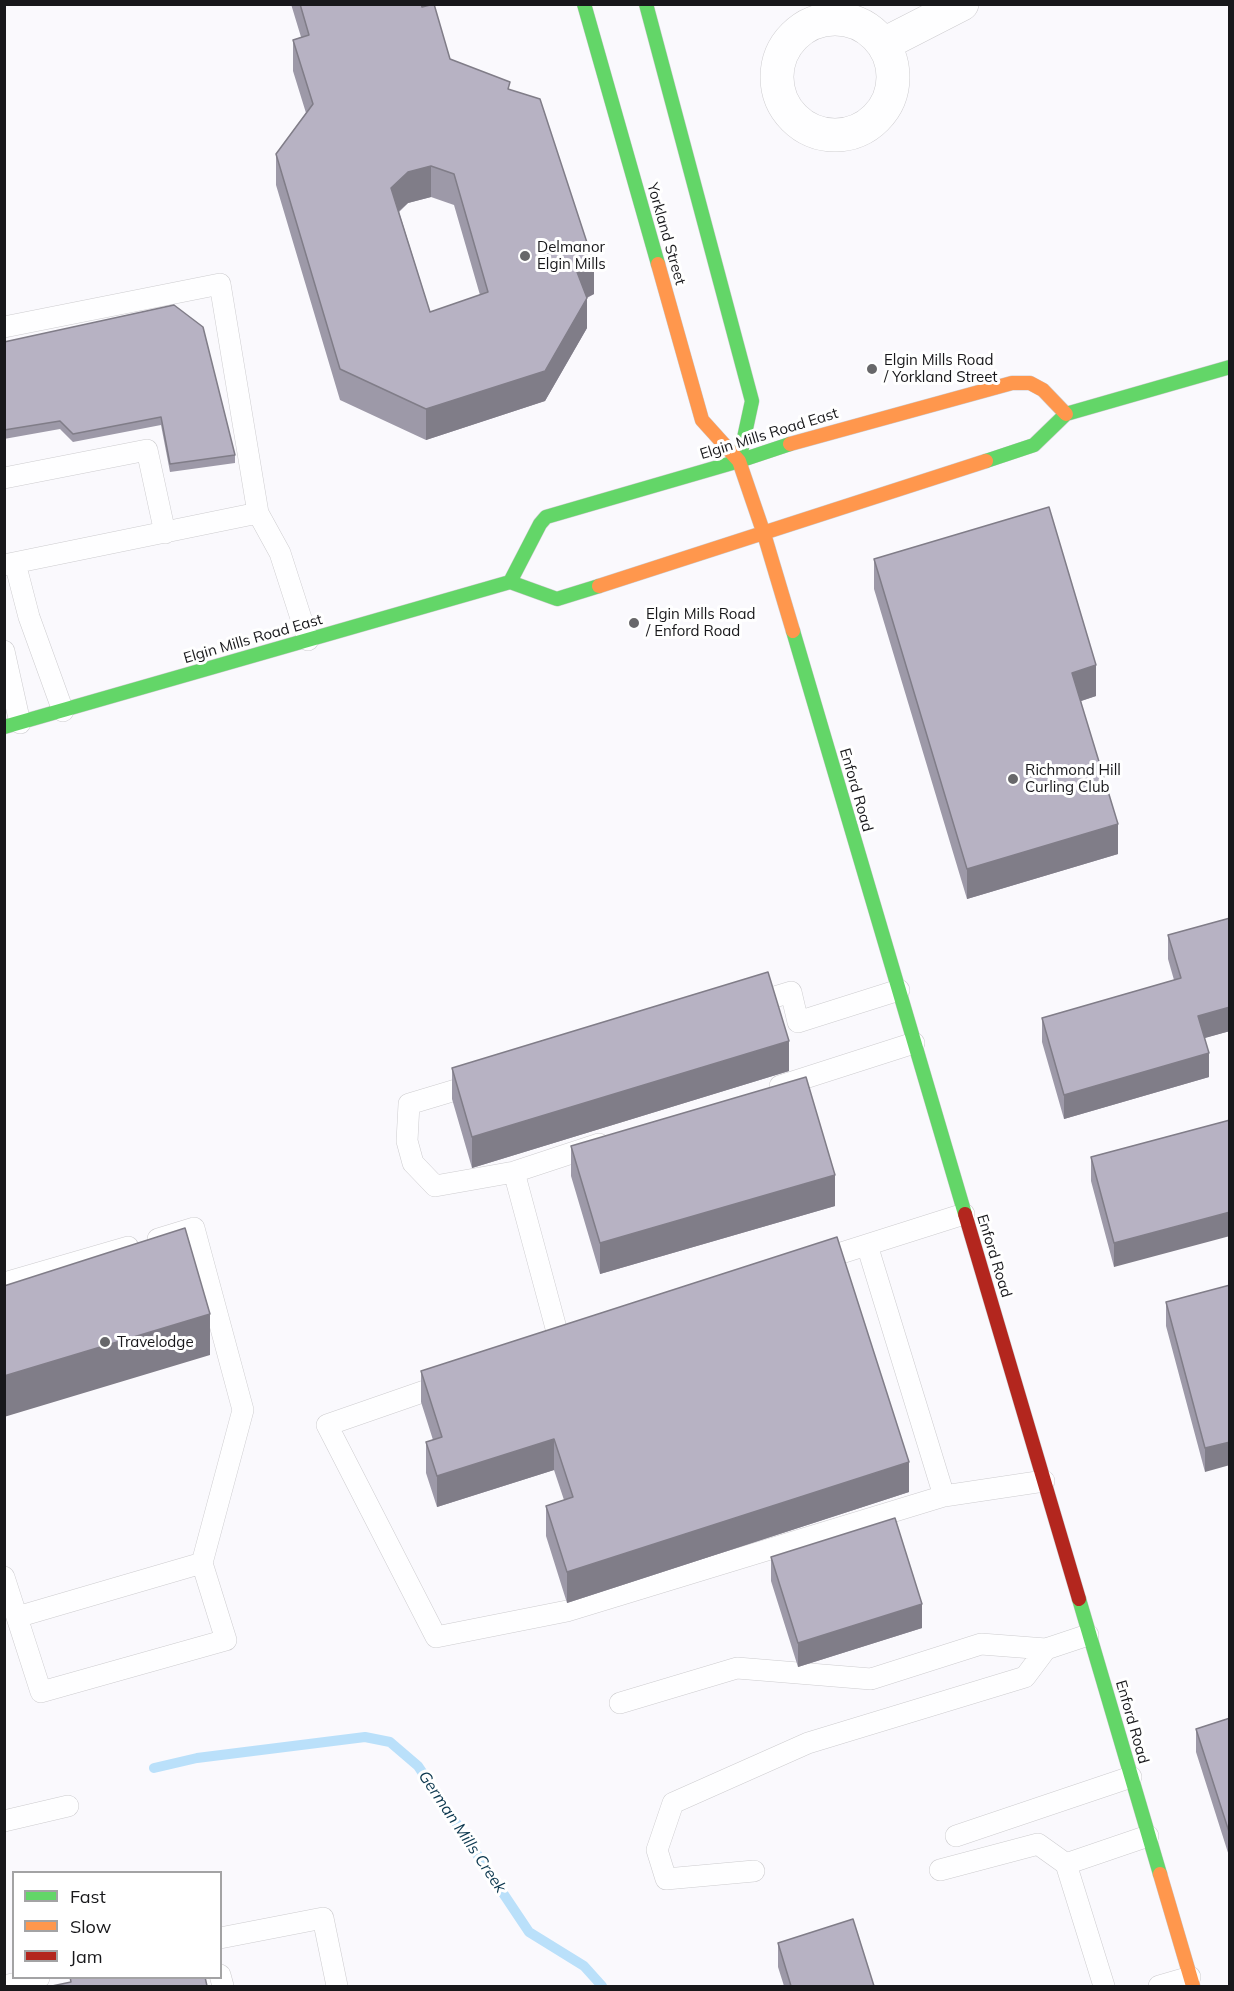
<!DOCTYPE html>
<html>
<head>
<meta charset="utf-8">
<style>
  body { margin:0 }
  #map { position:relative; width:1234px; height:1991px; overflow:hidden; background:#faf9fd; font-family:Mulish,sans-serif }
  canvas { display:block }
  .frame { position:absolute; inset:0; border:6px solid #18181b; pointer-events:none }
  .legend { position:absolute; left:12px; top:1871px; width:210px; height:108px; box-sizing:border-box; background:#fff; border:2px solid #a3a3a4; margin:0; padding:8px 10px; list-style:none; font-size:18px; color:#18181b }
  .legend li { display:flex; align-items:center; gap:12px; height:30px }
  .legend b { width:30px; border:2px solid #a3a3a4 }
</style>
</head>
<body>
<div id="map">
<canvas width="1234" height="1991"></canvas>
<div class="frame"></div>
<ul class="legend">
<li><b style="height:8px;background:#63d668"></b>Fast</li>
<li><b style="height:8px;background:#ff974d"></b>Slow</li>
<li><b style="height:8px;background:#b3261e"></b>Jam</li>
</ul>
</div>
<script>
const c = document.querySelector('canvas').getContext('2d');
c.lineJoin = 'round';
function shape(rows) {
  const path = new Path2D();
  for (const r of rows) {
    if (r.length === 3) {
      path.moveTo(r[0] + r[2], r[1]);
      path.arc(r[0], r[1], r[2], 0, 2 * Math.PI);
      continue;
    }
    path.moveTo(r[0], r[1]);
    for (let i = 2; i < r.length; i += 2) path.lineTo(r[i], r[i + 1]);
  }
  return path;
}
function stroke(path, color, width, dash) {
  c.strokeStyle = color;
  c.lineWidth = width;
  c.lineCap = dash ? 'butt' : 'round';
  c.setLineDash(dash || []);
  c.stroke(path);
}
function fill(path, color) {
  c.fillStyle = color;
  c.fill(path, 'evenodd');
}
function drawText(font, color, halo, rows, align = 'center') {
  c.font = font + ' Mulish,sans-serif';
  c.lineWidth = 6;
  c.setLineDash([]);
  c.textBaseline = 'middle';
  c.strokeStyle = halo;
  c.fillStyle = color;
  for (const [text, x, y, turn = 0] of rows) {
    c.save();
    c.translate(x, y);
    c.rotate((+turn || 0) * Math.PI / 180);
    c.textAlign = isNaN(turn) ? turn : align;
    if (halo) c.strokeText(text, 0, 0);
    c.fillText(text, 0, 0);
    c.restore();
  }
}
const stream = shape([
  [154,1768,197,1758,365,1737,390,1742,418,1766,529,1932,584,1966,602,1986]
]);
const lane = shape([
  [4,327,220,284,258,513,4,565],
  [4,478,147,450,165,533],
  [258,513,280,553,308,640],
  [15,563,29,617,63,711],
  [4,651,20,723],
  [748,1005,791,992,798,1022,899,990],
  [479,1083,409,1104,407,1141,413,1163,435,1186,514,1172],
  [780,1086,914,1043],
  [867,1245,944,1496],
  [816,1261,964,1214],
  [4,1283,128,1247],
  [560,1343,514,1172,599,1144],
  [448,1383,327,1425,436,1637,567,1611,944,1496,1044,1481],
  [4,1577,41,1692,226,1640,202,1563,243,1410,194,1228,158,1239],
  [17,1617,202,1563],
  [620,1703,737,1668,871,1679,981,1644,1046,1649,1088,1635],
  [4,1821,68,1806],
  [956,1836,1131,1777],
  [940,1870,1038,1844,1066,1864],
  [754,1871,666,1879,657,1850,673,1803,808,1743,1025,1677,1046,1649],
  [220,1938,323,1918,337,1986],
  [220,1975,223,1986],
  [4,1986,39,1978],
  [1104,1986,1066,1864,1148,1836],
  [1159,1986,1190,1977]
]);
const street = shape([
  [835,77,58],
  [884,44,962,4]
]);
const fast = shape([
  [584,4,658,264],
  [646,4,752,401,739,461],
  [986,461,1034,445,1066,414,1230,367],
  [510,582,540,524,546,517,739,461,790,444],
  [793,631,965,1214],
  [4,727,510,582,557,599,599,586],
  [1079,1599,1160,1874]
]);
const slow = shape([
  [658,264,702,420,739,461,764,534,793,631],
  [790,444,1012,383,1030,383,1043,390,1066,414],
  [599,586,986,461],
  [1160,1874,1193,1986]
]);
const jam = shape([
  [965,1214,1079,1599]
]);
const wall = shape([
  [291,4,421,4,450,59,510,90,594,294,587,298,587,328,545,401,426,440,340,400,276,185,276,154,306,113,293,71,293,40,301,37],
  [431,197,454,205,480,295,430,312,399,212,408,203],
  [174,305,235,455,235,463,170,472,161,425,73,442,60,429,4,439,4,342],
  [874,559,1096,696,1081,701,1118,854,967,899,874,589],
  [1230,918,1230,1031,1204,1038,1209,1077,1064,1119,1042,1042,1042,1018,1174,980,1168,959,1168,935],
  [452,1068,789,1071,472,1168,452,1099],
  [1230,1120,1114,1267,1091,1181,1091,1157],
  [571,1146,835,1206,600,1274,571,1176],
  [1230,1285,1205,1472,1166,1326,1166,1302],
  [421,1371,909,1492,567,1603,546,1536,546,1506,564,1500,554,1470,437,1507,426,1473,426,1442,433,1440,421,1402],
  [771,1557,922,1628,798,1667,771,1581],
  [1230,1718,1230,1859,1196,1752,1196,1729],
  [778,1943,874,1986,784,1986,778,1967]
]);
const shadedWall = shape([
  [431,166,431,197,408,203,391,218,391,188,408,172],
  [594,264,594,294,577,302,577,272],
  [587,298,587,328,545,401,426,440,426,409],
  [1096,665,1096,696,1072,704,1072,673],
  [1118,824,1118,854,967,899,967,869],
  [1230,1007,1230,1031,1198,1040,1198,1016],
  [789,1041,789,1071,472,1168,472,1137],
  [1209,1053,1209,1077,1064,1119,1064,1095],
  [835,1175,835,1206,600,1274,600,1243],
  [1230,1212,1230,1236,1114,1267,1114,1243],
  [210,1314,210,1355,4,1417,4,1376],
  [554,1439,554,1470,437,1507,437,1476],
  [1230,1442,1230,1465,1205,1472,1205,1448],
  [909,1462,909,1492,567,1603,567,1572],
  [922,1604,922,1628,798,1667,798,1643]
]);
const building = shape([
  [300,4,421,4,422,7,434,4,450,59,510,82,508,89,540,99,594,264,577,272,587,298,545,371,426,409,340,369,276,154,313,104,293,40,309,35,300,4],
  [431,166,454,174,488,292,430,312,391,188,408,172,431,166],
  [174,305,203,327,235,455,170,464,161,417,73,434,60,421,4,430,4,342,174,305],
  [1049,507,1096,665,1072,673,1118,824,967,869,874,559,1049,507],
  [1230,918,1230,1007,1198,1016,1209,1053,1064,1095,1042,1018,1181,978,1168,935,1230,918],
  [768,972,789,1041,472,1137,452,1068,768,972],
  [806,1077,835,1175,600,1243,571,1146,806,1077],
  [1230,1120,1230,1212,1114,1243,1091,1157,1230,1120],
  [185,1228,210,1314,4,1376,4,1286,185,1228],
  [837,1237,909,1462,567,1572,546,1506,573,1497,554,1439,437,1476,426,1442,442,1437,421,1371,837,1237],
  [1230,1285,1230,1442,1205,1448,1166,1302,1230,1285],
  [895,1518,922,1604,798,1643,771,1557,895,1518],
  [1230,1718,1230,1835,1196,1729,1230,1718],
  [853,1919,874,1986,791,1986,778,1943,853,1919],
  [70,1977,205,1977,207,1986,52,1986,71,1982,70,1977]
]);
const markers = [
  [525,256,6,"#67676a"],
  [872,369,6,"#67676a"],
  [634,623,6,"#67676a"],
  [1013,779,6,"#67676a"],
  [105,1342,6,"#67676a"]
];
const streetNames = [
  ["Yorkland Street",666,234,74],
  ["Elgin Mills Road East",769,434,-17],
  ["Elgin Mills Road East",253,639,-16],
  ["Enford Road",856,790,74],
  ["Enford Road",994,1256,73],
  ["Enford Road",1132,1722,74]
];
const poiNames = [
  ["Delmanor",537,247],
  ["Elgin Mills",537,264],
  ["Elgin Mills Road",884,360],
  ["/ Yorkland Street",884,377],
  ["Elgin Mills Road",646,614],
  ["/ Enford Road",646,631],
  ["Richmond Hill",1025,770],
  ["Curling Club",1025,787],
  ["Travelodge",117,1342]
];
const waterNames = [
  ["German Mills Creek",462,1832,56]
];
stroke(stream, '#bae0fa', 10);
stroke(lane, '#cdcccf', 22);
stroke(street, '#cdcccf', 34);
stroke(fast, '#cdcccf', 15);
stroke(slow, '#cdcccf', 15);
stroke(jam, '#cdcccf', 15);
stroke(lane, '#fefeff', 21);
stroke(street, '#fefeff', 33);
stroke(fast, '#63d668', 14);
stroke(slow, '#ff974d', 14);
stroke(jam, '#b3261e', 14);
fill(wall, '#9d99a8');
fill(shadedWall, '#807d88');
fill(building, '#b7b2c3');
stroke(building, '#807d88', 1.5);
for (const [x, y, r, color] of markers) {
  const dot = new Path2D();
  dot.arc(x, y, r, 0, 2 * Math.PI);
  c.fillStyle = color;
  c.fill(dot);
  stroke(dot, '#fff', 2);
}
drawText('15px', '#18181b', '#fff', streetNames);
drawText('15px', '#18181b', '#fff', poiNames, 'left');
drawText('italic 16px', '#0b374e', '#fff', waterNames);
</script>
</body>
</html>
